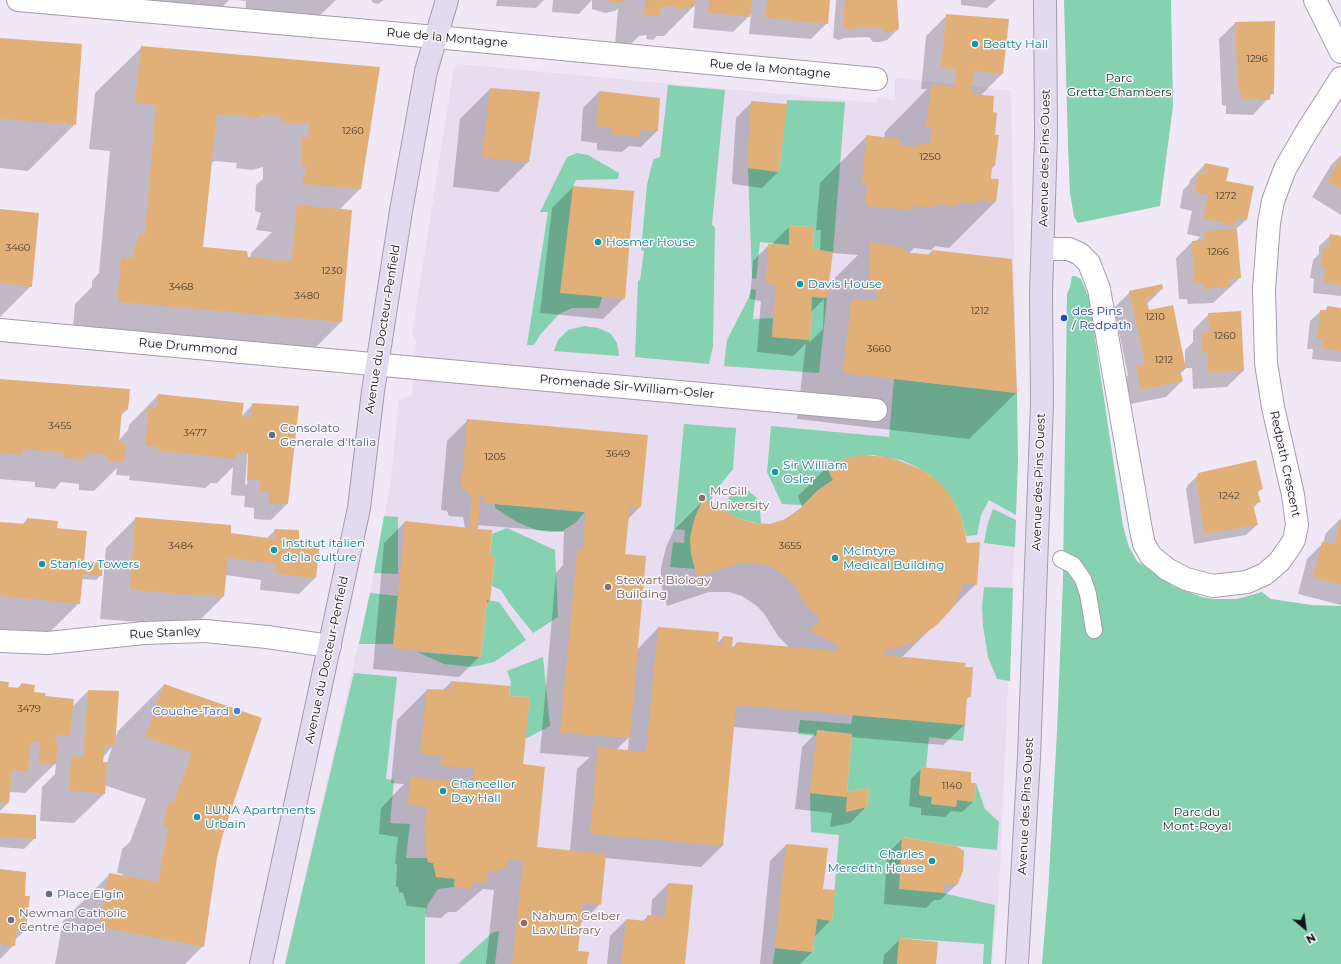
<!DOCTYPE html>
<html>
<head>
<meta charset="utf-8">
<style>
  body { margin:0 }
  #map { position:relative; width:1341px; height:964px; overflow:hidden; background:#f0e8f7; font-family:Montserrat,sans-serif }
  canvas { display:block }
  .north { position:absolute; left:1285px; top:908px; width:40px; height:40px; -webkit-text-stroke:3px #fbf8fd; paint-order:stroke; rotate:151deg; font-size:11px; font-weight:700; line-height:16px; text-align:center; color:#151217 }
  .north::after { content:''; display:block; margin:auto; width:14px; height:18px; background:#151217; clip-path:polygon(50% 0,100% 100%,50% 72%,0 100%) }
</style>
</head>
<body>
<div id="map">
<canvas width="1341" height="964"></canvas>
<div class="north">N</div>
</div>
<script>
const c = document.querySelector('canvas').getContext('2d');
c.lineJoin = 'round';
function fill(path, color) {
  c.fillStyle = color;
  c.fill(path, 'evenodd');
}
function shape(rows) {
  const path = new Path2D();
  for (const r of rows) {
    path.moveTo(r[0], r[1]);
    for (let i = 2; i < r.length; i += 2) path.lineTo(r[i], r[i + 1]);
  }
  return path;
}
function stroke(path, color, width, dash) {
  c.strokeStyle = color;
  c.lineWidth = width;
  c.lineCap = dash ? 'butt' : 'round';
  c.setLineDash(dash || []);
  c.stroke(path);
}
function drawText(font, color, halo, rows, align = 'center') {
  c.font = font + ' Montserrat,sans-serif';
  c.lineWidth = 3;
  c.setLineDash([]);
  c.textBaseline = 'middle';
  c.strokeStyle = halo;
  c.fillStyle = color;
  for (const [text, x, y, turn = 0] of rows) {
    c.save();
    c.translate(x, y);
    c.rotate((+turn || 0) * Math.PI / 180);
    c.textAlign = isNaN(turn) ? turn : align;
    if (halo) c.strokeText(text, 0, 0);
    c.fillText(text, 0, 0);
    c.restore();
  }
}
const built = shape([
  [458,64,878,103,877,98,895,100,895,78,954,84,972,89,972,86,1011,91,1018,460,999,891,992,964,285,964,371,588,391,481,399,400,412,395,416,341,412,334,454,67]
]);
const green = shape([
  [1064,0,1171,0,1173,106,1160,206,1078,223,1074,217,1070,193,1068,146],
  [668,85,725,90,712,224,715,228,713,346,709,364,635,357,638,281,640,280,644,251,641,250,647,185,652,164,654,159,660,157],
  [787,100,845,102,833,252,813,249,814,227,789,226,789,245,760,242,756,279,752,278,748,168,779,172],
  [577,153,588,155,619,173,618,179,576,180,573,186,602,297,599,308,572,308,559,314,540,335,534,345,527,345,548,212,540,212,567,157],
  [1072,276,1075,276,1081,279,1089,298,1123,526,1129,547,1137,561,1173,586,1202,597,1214,599,1237,599,1262,592,1271,599,1312,605,1341,606,1341,964,1042,964,1048,893,1057,731,1063,580,1067,294,1070,287],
  [751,289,756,290,753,319,773,318,772,337,810,340,812,297,827,298,819,373,724,366,727,340,749,297],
  [584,326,598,328,610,333,617,343,619,356,554,351,558,340,568,330],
  [894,379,1017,393,1018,460,1016,515,989,500,981,515,977,535,966,536,962,519,951,496,931,476,923,470,901,460,873,455,848,458,827,466,833,480,818,490,803,505,782,504,767,472,771,426,889,437],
  [684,424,736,428,733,469,717,489,699,523,696,569,670,567,673,542,684,543,685,530,674,529],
  [742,491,748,491,757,498,760,510,761,524,740,519,724,511,727,500,731,495],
  [495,504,585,512,575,523,562,531,550,532,536,530,517,522,495,508],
  [993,509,1016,520,1015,547,984,543,987,526],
  [384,516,398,517,398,574,374,573],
  [507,528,555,550,558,617,533,633,509,603,501,590,492,586,495,557,490,556,492,534],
  [984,587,1013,588,1010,681,997,679,988,657,983,626,982,607],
  [370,593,398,596,393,644,359,644],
  [487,600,499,602,526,640,494,662,472,667,444,664,417,652,481,657],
  [543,657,550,726,525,739,530,697,509,696,511,682,507,671],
  [354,673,397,677,386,779,394,780,390,823,410,824,406,858,427,858,428,862,433,863,436,872,455,879,454,887,438,889,428,904,425,915,425,964,285,964],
  [853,715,965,725,963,741,929,737,926,768,921,767,919,795,932,797,931,804,956,807,957,800,974,802,976,783,985,809,999,822,997,850,956,846,903,837,943,893,995,905,991,964,983,964,984,944,900,938,897,964,773,964,775,948,813,952,817,919,832,920,839,835,811,832,810,793,847,797,846,812,867,807,869,788,847,792,852,734,818,730,817,736,798,734,800,720,851,724],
  [499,931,495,964,458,964,492,933]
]);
const shadow = shape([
  [155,0,229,0,219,10,169,7,170,1,155,4],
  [237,0,336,0,307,28,245,21,246,1],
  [371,0,384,0,378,4,373,3],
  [497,0,544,0,536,8,496,6],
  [553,0,829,0,827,23,811,39,749,34,751,14,733,32,693,28,695,5,664,36,657,36,653,40,646,39,647,35,639,36,630,45,615,44,618,8,615,11,605,13,592,9,592,0,579,14,552,12],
  [836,0,896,0,898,29,887,40,880,42,873,42,869,37,844,38,839,40,833,38],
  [961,0,996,0,987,8,961,5],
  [947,15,1002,74,981,95,992,113,994,166,991,169,990,180,995,202,949,248,935,246,931,250,914,248,909,253,928,255,932,251,1016,393,969,439,797,419,806,343,793,356,757,352,761,301,750,299,753,261,769,245,773,245,773,243,789,227,812,250,820,251,821,230,816,230,820,183,867,136,884,138,885,132,927,89,921,89,926,36],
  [831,253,858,255,827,286],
  [824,299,823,329,809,343,811,312],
  [1235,23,1273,93,1253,115,1226,114,1226,106,1222,105,1219,39],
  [0,39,75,124,28,171,0,168],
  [142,47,379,68,360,189,339,210,341,322,295,368,71,348,75,304,92,287,92,281,99,273,110,151,89,149,95,93],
  [215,161,237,163,236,168,252,170,263,167,263,179,256,185,255,211,261,213,256,230,272,232,251,253,250,258,202,248,211,163],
  [490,89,538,93,528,162,498,192,453,187,460,119],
  [599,92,657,131,641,147,629,146,622,152,597,150,597,143,581,141,583,108],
  [752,102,786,105,778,172,762,188,733,184,732,181,736,118],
  [1341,155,1341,215,1312,197,1331,165],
  [1205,164,1225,182,1247,219,1236,229,1240,278,1213,303,1188,304,1187,299,1179,299,1176,258,1192,242,1195,242,1200,237,1187,234,1192,211,1180,208,1183,190,1189,184,1190,180],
  [573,187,624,298,603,319,540,313,552,208],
  [0,210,31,286,0,317],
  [1330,236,1341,237,1341,296,1313,293,1314,279,1310,278,1313,260,1319,254,1319,246],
  [1162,289,1147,304,1148,311,1185,368,1185,350,1193,342,1193,330,1209,314,1243,371,1227,387,1193,389,1192,368,1186,368,1180,374,1182,381,1166,397,1125,405,1120,383,1128,375,1114,308,1130,292],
  [1328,307,1341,309,1341,362,1312,359,1313,349,1307,349,1310,321,1321,311,1324,311],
  [0,380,127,410,120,416,119,440,128,430,129,425,158,395,242,416,253,404,287,504,271,520,254,519,254,508,244,507,245,496,231,495,233,467,217,483,211,483,205,488,129,480,130,476,116,475,117,468,94,491,79,490,79,484,61,482,55,489,35,487,35,482,0,479],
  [250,420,252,420,247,485,245,484],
  [468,420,640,507,628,519,624,555,637,650,658,628,717,644,723,637,731,649,737,643,790,648,778,636,765,615,757,606,742,596,729,592,709,592,667,606,661,584,661,568,666,547,674,530,703,501,739,520,755,524,769,525,783,521,802,507,798,496,827,467,881,457,900,461,922,470,976,584,901,658,970,696,966,700,964,725,943,745,850,737,846,793,866,807,850,823,830,827,832,813,795,809,802,747,815,734,733,727,722,846,701,867,605,858,600,904,580,924,577,952,586,964,486,964,494,890,483,889,456,912,448,912,441,918,425,917,426,908,407,906,403,893,399,892,398,887,396,887,397,864,395,864,398,837,379,834,381,808,404,784,391,783,397,720,427,690,442,691,451,682,508,697,536,848,570,851,577,769,590,757,540,753,556,573,563,565,564,532,477,525,490,600,485,605,480,656,459,677,373,669,384,543,405,522,465,528,463,517,449,516,447,511,441,510,447,441],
  [629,737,628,751,616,750],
  [1199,474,1262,489,1257,493,1259,502,1253,508,1257,525,1246,535,1194,544,1186,489,1188,485],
  [136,518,266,539,275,530,298,541,315,578,299,594,260,590,261,580,225,575,223,597,194,626,100,619,106,548],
  [1341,518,1341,605,1298,594,1307,559,1323,543,1326,533],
  [27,519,56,529,83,562,101,575,96,580,81,579,79,603,28,654,0,652,0,523,22,525],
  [0,682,7,688,17,689,21,684,33,693,73,706,88,691,115,739,118,731,164,685,260,719,222,834,216,858,203,946,185,964,55,964,63,921,110,874,122,877,123,874,117,873,122,849,130,842,146,799,104,785,104,794,74,823,40,821,42,787,55,774,56,763,25,793,9,792,8,803,0,811],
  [112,747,107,763,102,763,103,757],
  [922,768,970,784,973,802,962,812,951,811,945,817,921,815,921,808,909,806,911,779],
  [0,814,35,838,24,849,0,847],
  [903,838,957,884,940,900,934,900,926,908,884,904,887,854],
  [786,845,822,889,831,920,815,936,812,952,800,964,760,964,770,861],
  [0,871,24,897,25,930,15,940,14,945,0,959],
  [668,884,684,964,607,964,610,936,626,920,642,922,648,916,651,916,652,900],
  [900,939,935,964,883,964,884,955]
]);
const building = shape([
  [607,0,626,0,626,1,616,3],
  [645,0,695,0,694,7,684,7,684,10,675,9,676,6,661,7,660,16,644,15],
  [709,0,752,0,750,17,708,13],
  [767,0,830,0,828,24,765,18],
  [845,0,897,0,899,29,892,32,883,32,880,27,855,28,850,30,843,27],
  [946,14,1009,19,1003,74,974,71,972,86,972,94,994,96,993,112,997,113,995,135,999,135,995,166,992,166,991,179,999,179,996,202,979,200,978,204,958,202,958,207,936,204,936,208,913,206,913,210,865,206,867,184,862,185,866,135,901,139,900,145,918,147,918,143,930,144,932,127,926,127,931,85,954,87,955,77,956,69,941,68],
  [1275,21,1274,94,1270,94,1270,100,1241,99,1241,91,1238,89,1235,22],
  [0,38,82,44,76,125,0,119],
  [141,46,380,67,361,189,302,184,306,167,301,165,302,138,308,138,309,122,299,124,282,122,282,117,260,115,260,118,217,114,203,247,247,251,248,257,291,261,297,205,352,210,342,322,117,302,121,257,133,258,135,243,138,243,138,234,145,233,156,105,135,103],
  [490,88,540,92,529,162,482,158],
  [599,91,660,98,658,131,640,130,639,137,612,134,612,128,596,126],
  [751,101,787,104,779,172,749,168,747,165],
  [1341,157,1341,190,1327,181],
  [1205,163,1229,168,1226,181,1254,186,1247,220,1237,218,1234,226,1203,218,1208,195,1195,192,1198,173,1204,174],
  [573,186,634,191,625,299,560,293],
  [0,209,39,213,32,287,0,283],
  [789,226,814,227,813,249,833,252,827,298,812,297,810,340,772,337,776,285,766,283,768,244,789,245],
  [1237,229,1241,278,1229,279,1230,287,1203,289,1203,283,1194,284,1192,241,1205,240,1204,231],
  [1330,234,1341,236,1341,285,1323,283,1325,268,1321,268,1323,248,1328,248],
  [870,242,905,248,904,252,932,255,932,250,1012,259,1017,393,843,373,851,299,878,300,878,291,869,291],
  [1162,284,1163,289,1154,291,1156,296,1146,298,1149,310,1173,305,1186,369,1180,370,1183,381,1141,390,1136,366,1145,364,1129,291],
  [1327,306,1341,308,1341,351,1322,349,1323,339,1317,339,1320,310,1327,310],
  [1241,311,1244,371,1208,373,1207,352,1202,353,1201,333,1209,332,1208,313],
  [0,379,130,389,128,410,122,410,119,442,126,443,124,462,108,461,108,455,86,453,86,460,64,458,64,453,23,449,22,455,0,453],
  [158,394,244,403,242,416,251,417,252,403,299,406,288,504,269,504,269,492,259,491,260,480,247,480,248,454,237,453,236,459,158,451,159,447,145,446,149,407,157,408],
  [467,419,648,435,641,507,630,507,625,554,646,556,630,738,560,733,577,551,584,549,585,512,484,503,484,496,480,496,478,529,492,530,490,556,495,557,490,601,487,600,481,657,393,648,405,521,469,528,472,495,470,496,468,491,461,490],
  [861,455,889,457,923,470,942,485,951,496,962,519,967,543,980,542,977,585,964,583,954,606,938,624,916,640,916,642,885,651,884,655,966,663,965,667,973,667,971,697,967,696,965,725,736,705,723,846,590,834,598,747,646,752,658,627,719,632,718,646,722,646,723,636,733,637,732,647,736,648,737,642,837,651,838,645,810,631,820,619,807,607,794,585,786,577,772,567,759,563,740,563,697,577,691,554,690,537,695,517,703,499,740,519,755,523,769,524,783,520,798,511,818,490,833,480,826,466,848,458],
  [1256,460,1263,489,1257,490,1261,502,1253,504,1258,525,1204,534,1196,478,1198,473],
  [135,517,231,525,231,533,275,539,275,529,299,530,299,540,320,543,316,578,276,574,276,564,228,558,224,597,130,590],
  [27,518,58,521,57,528,87,531,84,561,103,562,102,576,83,574,80,604,0,596,0,522,27,524],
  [1340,520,1341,520,1341,585,1313,578,1322,542,1335,544],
  [0,681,9,682,8,687,21,688,21,683,35,685,34,692,46,693,45,696,74,699,70,736,56,735,55,740,58,740,56,764,38,763,40,743,31,742,28,772,12,770,9,803,0,802],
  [451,681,510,686,509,696,530,697,523,764,545,767,537,847,606,854,601,905,583,903,578,951,589,952,587,964,512,964,523,861,507,859,508,866,497,872,488,871,486,883,473,882,472,889,454,887,455,879,436,877,433,863,428,862,427,858,425,858,426,834,424,834,427,807,408,805,410,777,472,783,474,768,440,766,442,756,420,754,427,689,450,690],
  [164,684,262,718,223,834,217,858,204,947,99,927,109,873,158,882,168,828,163,827,168,802,173,803,192,753,145,737],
  [88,690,119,691,115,746,105,745,103,762,107,762,105,794,69,791,71,756,83,757],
  [817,730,852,734,847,792,869,788,867,807,846,812,847,797,810,793],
  [921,767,971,772,971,783,976,783,974,802,957,800,956,807,931,804,932,797,919,795],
  [0,813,36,815,36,839,6,837,0,838],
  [902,837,956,846,964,851,963,871,957,885,943,884,943,893,899,889],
  [786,844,828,848,823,889,835,890,832,921,817,919,813,952,775,948],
  [0,869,26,872,25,896,30,896,26,930,17,929,15,946,0,944],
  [668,883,693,885,685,964,621,964,626,919,647,921,647,915,665,917],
  [899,938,938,942,936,964,897,964]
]);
const pedestrian = shape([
  [1061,559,1073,565,1083,579,1088,594,1094,630]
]);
const minor = shape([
  [1315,0,1341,52],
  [436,37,876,79],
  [1043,249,1069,249,1080,254,1089,263,1099,289,1141,530,1144,544,1151,556,1167,569,1186,579,1213,586,1247,582,1265,574,1279,562,1289,548,1294,540,1297,525,1293,495,1273,407,1266,363,1264,289,1269,223,1273,201,1285,169,1307,131,1341,78],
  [0,330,876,410],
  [0,641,48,643,144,633,205,631,267,637,330,646]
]);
const tertiary = shape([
  [18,0,436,37]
]);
const secondary = shape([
  [261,964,359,508,373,391,401,211,426,71,447,0],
  [1017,964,1029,757,1042,404,1041,293,1046,136,1045,0]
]);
const markers = [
  [975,44,4,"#0f9aa8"],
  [598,242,4,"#0f9aa8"],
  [800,284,4,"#0f9aa8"],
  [1064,318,4,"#1a4fb4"],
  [272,435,4,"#5c6f8a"],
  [775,472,4,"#0f9aa8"],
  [702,498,4,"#8d6e63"],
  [274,550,4,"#0f9aa8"],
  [835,558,4,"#0f9aa8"],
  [42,564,4,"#0f9aa8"],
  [608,587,4,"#8d6e63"],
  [237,711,4,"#3f7fe0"],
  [443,791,4,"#0f9aa8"],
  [197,817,4,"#0f9aa8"],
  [932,861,4,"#0f9aa8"],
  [49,894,4,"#5c6f8a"],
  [11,920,4,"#6b7280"],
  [524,923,4,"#8d6e63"]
];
const numberNames = [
  ["1296",1257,59],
  ["1260",353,131],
  ["1250",930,157],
  ["1272",1226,196],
  ["3460",18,248],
  ["1266",1218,252],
  ["1230",332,271],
  ["3468",181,287],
  ["3480",307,296],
  ["1212",980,311],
  ["1210",1155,317],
  ["1260",1225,336],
  ["3660",879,349],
  ["1212",1164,360],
  ["3455",60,426],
  ["3477",195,433],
  ["3649",618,454],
  ["1205",495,457],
  ["1242",1229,496],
  ["3484",181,546],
  ["3655",790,546],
  ["3479",29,709],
  ["1140",952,786]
];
const streetNames = [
  ["Rue de la Montagne",447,38,5],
  ["Rue de la Montagne",770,69,5],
  ["Avenue des Pins Ouest",1045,158,-89],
  ["Avenue du Docteur-Penfield",383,329,-81],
  ["Rue Drummond",188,347,5],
  ["Promenade Sir-William-Osler",627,387,5],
  ["Redpath Crescent",1285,464,78],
  ["Avenue des Pins Ouest",1039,482,-88],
  ["Rue Stanley",165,633,-3],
  ["Avenue du Docteur-Penfield",327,660,-78],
  ["Avenue des Pins Ouest",1026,806,-87]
];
const cultureNames = [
  ["Beatty Hall",983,44],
  ["Hosmer House",606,242],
  ["Davis House",808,284],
  ["Sir William",783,465],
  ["Osler",783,479],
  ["Institut italien",282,543],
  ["de la culture",282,557],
  ["McIntyre",843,551],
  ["Medical Building",843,565],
  ["Stanley Towers",50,564],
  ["Chancellor",451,784],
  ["Day Hall",451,798],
  ["LUNA Apartments",205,810],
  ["Urbain",205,824],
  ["Charles",924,854,"right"],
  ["Meredith House",924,868,"right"]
];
const parkNames = [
  ["Parc",1119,78],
  ["Gretta-Chambers",1119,92],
  ["Parc du",1197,812],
  ["Mont-Royal",1197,826]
];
const transitNames = [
  ["des Pins",1072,311],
  ["/ Redpath",1072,325]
];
const serviceNames = [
  ["Consolato",280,428],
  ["Generale d'Italia",280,442],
  ["Place Elgin",57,894]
];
const educationNames = [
  ["McGill",710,491],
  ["University",710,505],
  ["Stewart Biology",616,580],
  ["Building",616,594],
  ["Nahum Gelber",532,916],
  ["Law Library",532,930]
];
const shopNames = [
  ["Couche-Tard",229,711]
];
const worshipNames = [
  ["Newman Catholic",19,913],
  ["Centre Chapel",19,927]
];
fill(built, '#e8dcf1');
fill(green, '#86d1af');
fill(shadow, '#0003');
fill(building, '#e1b078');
stroke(pedestrian, '#a49caa', 18);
stroke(minor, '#a49caa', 24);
stroke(tertiary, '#a49caa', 24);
stroke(secondary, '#a49caa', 24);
stroke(pedestrian, '#fff', 16);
stroke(minor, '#fff', 22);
stroke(tertiary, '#fff', 22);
stroke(secondary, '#e2daef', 22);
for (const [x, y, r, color] of markers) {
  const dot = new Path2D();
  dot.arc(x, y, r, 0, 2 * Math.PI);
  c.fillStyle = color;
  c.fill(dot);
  stroke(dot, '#fbf8fd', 1.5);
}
drawText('10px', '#483a2f', null, numberNames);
drawText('12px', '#151217', '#fbf8fd', streetNames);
drawText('12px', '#0d838f', '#fbf8fd', cultureNames, 'left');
drawText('12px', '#133628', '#fbf8fd', parkNames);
drawText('12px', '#164399', '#fbf8fd', transitNames, 'left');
drawText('12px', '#4e5e75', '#fbf8fd', serviceNames, 'left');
drawText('12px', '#785e54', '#fbf8fd', educationNames, 'left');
drawText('12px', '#366cbe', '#fbf8fd', shopNames, 'right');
drawText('12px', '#5b616d', '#fbf8fd', worshipNames, 'left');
</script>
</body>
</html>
